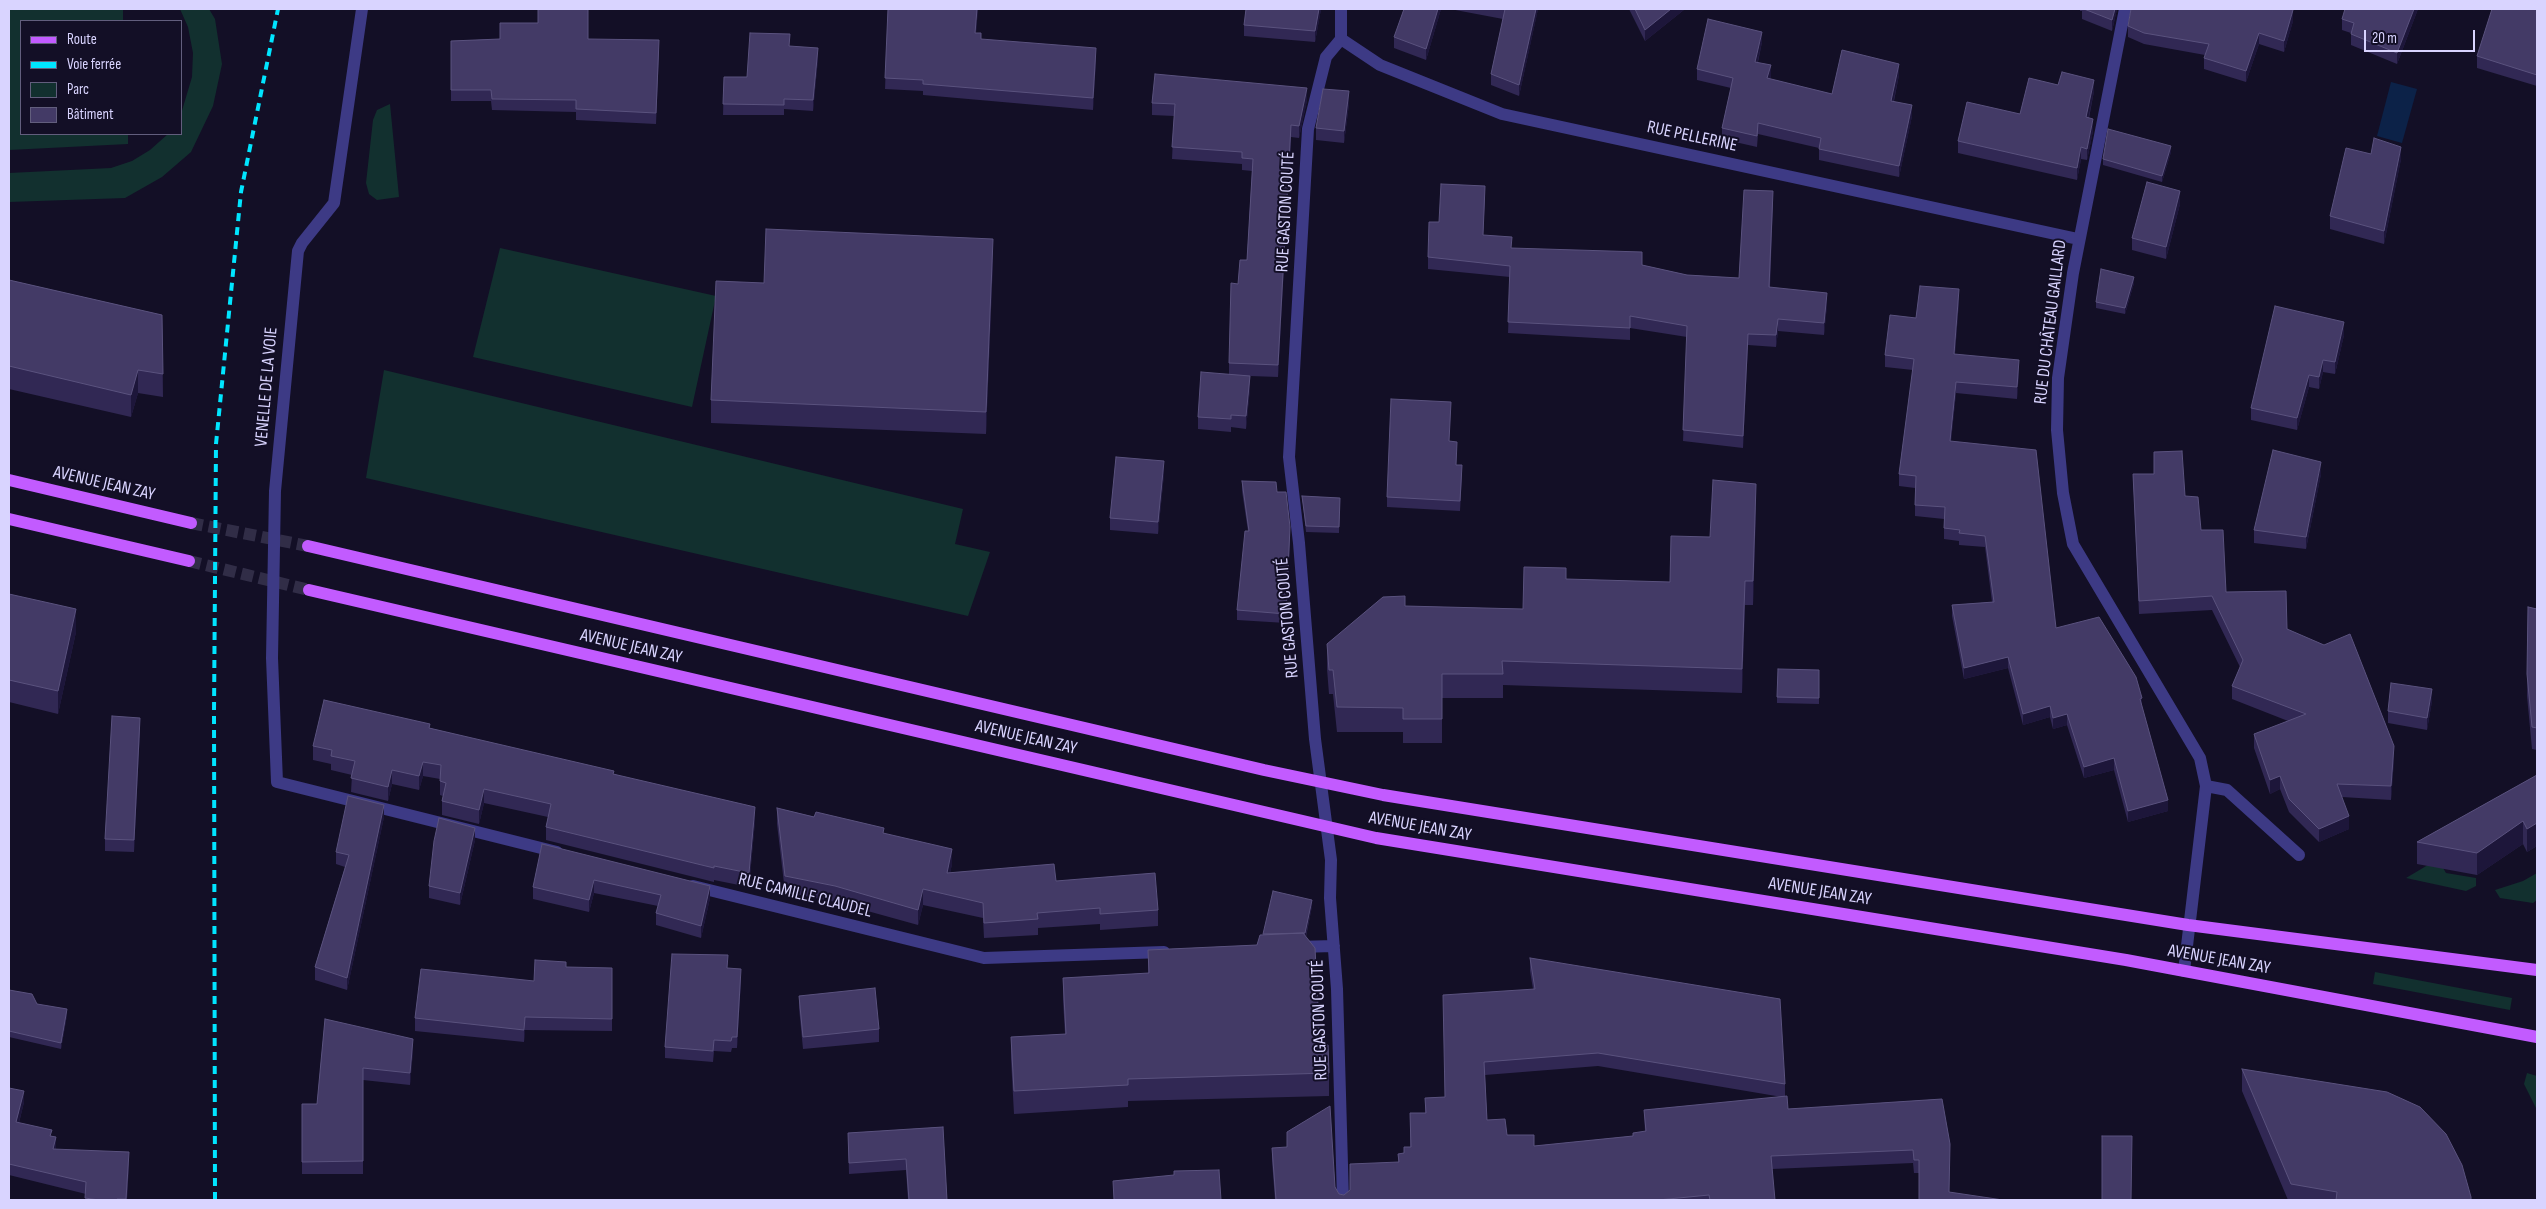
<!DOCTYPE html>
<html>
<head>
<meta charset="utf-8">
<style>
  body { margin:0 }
  #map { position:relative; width:2546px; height:1209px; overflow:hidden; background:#130f26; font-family:"Sofia Sans Condensed",sans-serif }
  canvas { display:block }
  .frame { position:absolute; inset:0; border:10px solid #d9d4ff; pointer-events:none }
  .legend { position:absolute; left:20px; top:20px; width:162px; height:115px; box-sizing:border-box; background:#130f26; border:1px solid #625e7d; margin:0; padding:6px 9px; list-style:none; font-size:15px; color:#d9d4ff }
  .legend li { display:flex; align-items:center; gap:10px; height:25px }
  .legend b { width:25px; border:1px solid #625e7d }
  .scale { position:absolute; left:2364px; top:30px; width:111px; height:22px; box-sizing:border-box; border:2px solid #d9d4ff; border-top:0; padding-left:6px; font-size:15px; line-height:18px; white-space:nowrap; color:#d9d4ff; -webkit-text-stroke:4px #130f26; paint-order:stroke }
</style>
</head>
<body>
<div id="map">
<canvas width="2546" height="1209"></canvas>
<div class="frame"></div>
<ul class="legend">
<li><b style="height:6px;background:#c25bff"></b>Route</li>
<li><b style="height:6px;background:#00e5ff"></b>Voie ferrée</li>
<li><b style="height:14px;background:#12302f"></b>Parc</li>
<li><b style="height:14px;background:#433a66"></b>Bâtiment</li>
</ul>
<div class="scale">20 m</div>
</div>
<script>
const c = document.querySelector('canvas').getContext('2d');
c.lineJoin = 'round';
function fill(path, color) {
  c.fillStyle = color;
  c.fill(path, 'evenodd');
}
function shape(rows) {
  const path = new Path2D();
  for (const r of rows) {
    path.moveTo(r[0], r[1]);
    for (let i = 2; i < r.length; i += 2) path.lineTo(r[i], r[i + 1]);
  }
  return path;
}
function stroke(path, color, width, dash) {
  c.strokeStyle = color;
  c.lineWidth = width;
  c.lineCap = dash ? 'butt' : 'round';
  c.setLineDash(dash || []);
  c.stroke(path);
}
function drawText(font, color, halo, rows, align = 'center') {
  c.font = font + ' "Sofia Sans Condensed",sans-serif';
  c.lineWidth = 4;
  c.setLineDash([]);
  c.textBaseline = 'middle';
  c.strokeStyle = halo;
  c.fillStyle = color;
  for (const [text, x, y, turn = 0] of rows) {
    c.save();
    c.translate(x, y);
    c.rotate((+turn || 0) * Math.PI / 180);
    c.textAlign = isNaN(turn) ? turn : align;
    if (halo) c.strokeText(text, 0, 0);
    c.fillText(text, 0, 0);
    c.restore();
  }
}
const green = shape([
  [9,9,123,9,123,21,21,21,21,134,128,134,128,144,9,150],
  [180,9,209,9,215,19,222,64,213,106,191,152,162,177,125,198,9,202,9,173,111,168,132,161,150,150,168,134,181,134,181,114,192,77,193,53,188,27],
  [390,104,399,197,377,200,369,194,366,183,373,120,377,110],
  [500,248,716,296,692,407,473,357],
  [384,370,963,509,955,544,990,552,968,616,366,478],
  [2438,859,2446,873,2476,878,2476,886,2466,891,2406,878],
  [2537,873,2537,900,2533,903,2500,898,2495,890,2523,881],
  [2375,972,2512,998,2510,1010,2373,984],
  [2527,1073,2537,1076,2537,1110,2524,1084]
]);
const water = shape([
  [2391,82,2417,89,2402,143,2377,136]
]);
const primaryTunnel = shape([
  [191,523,308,546],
  [189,561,309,590]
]);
const street = shape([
  [362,9,334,203,302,243,298,251,275,491,272,658,277,782,557,852],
  [1341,9,1341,39,1380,65,1502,114,2078,239],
  [2125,9,2073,273,2058,378,2057,430,2063,493,2073,544,2200,758,2206,786,2184,971],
  [1341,39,1326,57,1308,129,1289,457,1299,543,1315,739,1331,860,1330,898,1337,989,1343,1200],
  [2206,786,2227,790,2299,855],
  [693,886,984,958,1164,952],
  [1297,947,1334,946]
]);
const primary = shape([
  [9,480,191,523],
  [9,519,189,561],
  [308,546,1264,770,1383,795,2188,925,2537,970],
  [309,590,1376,838,2126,960,2537,1037]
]);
const rail = shape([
  [215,1200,214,713,216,444,241,192,278,9]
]);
const wall = shape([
  [888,9,978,9,976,33,981,39,1096,60,1093,110,923,95,923,91,885,89],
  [1321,9,1315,42,1244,36,1244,25],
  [1441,9,1426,60,1394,48,1394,37],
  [1450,9,1538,9,1519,96,1491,85,1491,74,1503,19],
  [1629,9,1685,9,1645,41],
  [2080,9,2117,9,2112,31,2082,19,2082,11,2080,11],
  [2418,9,2397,64,2351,45,2351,33,2342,30,2342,19],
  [2537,9,2537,86,2477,68,2477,56],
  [2293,21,2284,52,2259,44,2246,82,2204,69,2204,58,2205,55,2144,44,2128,37,2128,26],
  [538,23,588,39,659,52,656,124,576,120,576,112,492,110,491,101,451,101,451,41,500,39],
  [1762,42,1758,62,1771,76,1770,79,1832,94,1899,75,1894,101,1912,116,1899,177,1819,160,1819,148,1758,134,1757,147,1722,139,1722,128,1731,88,1697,80,1697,69],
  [790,46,818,59,813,111,784,109,784,115,723,115,724,77,747,77],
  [2058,85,2094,91,2089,118,2093,131,2087,160,2081,159,2077,180,1958,153,1958,141,2020,114],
  [1307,100,1299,138,1291,137,1278,377,1250,376,1250,388,1246,429,1231,427,1231,432,1198,429,1198,417,1229,374,1229,363,1238,284,1247,260,1252,171,1242,170,1242,164,1172,159,1174,116,1152,115,1152,103],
  [1349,104,1344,143,1316,140,1316,128],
  [2171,152,2162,182,2103,165,2103,159],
  [2371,154,2401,159,2384,244,2330,229,2330,216],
  [1485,198,1483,235,1512,248,1642,265,1687,275,1739,278,1773,203,1770,287,1827,305,1824,335,1778,331,1776,347,1748,345,1743,448,1683,441,1687,337,1630,328,1630,340,1508,333,1510,277,1428,269,1428,257,1439,222],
  [2180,204,2166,259,2132,250,2132,238],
  [993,261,986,434,711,423,711,400,764,283],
  [9,280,162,315,163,397,138,393,131,417,9,389],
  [2134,283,2125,314,2096,308,2096,302],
  [1959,301,1955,354,2019,372,2017,399,1956,393,1951,441,2056,628,2142,708,2168,811,2128,822,2114,770,2084,778,2067,725,2053,729,2050,717,2023,725,2008,668,1964,679,1952,616,1952,605,1992,602,1985,547,1959,545,1959,541,1944,539,1944,519,1915,516,1915,488,1899,486,1899,474,1913,370,1885,367,1885,355],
  [2344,335,2335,374,2323,372,2319,389,2309,387,2297,430,2251,420,2251,408],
  [1450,441,1456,465,1462,475,1460,511,1387,507,1387,497],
  [2154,452,2185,496,2201,530,2226,592,2287,629,2394,760,2391,800,2342,797,2349,829,2319,842,2289,812,2280,789,2270,794,2254,748,2254,734,2288,721,2232,699,2232,686,2240,667,2212,610,2139,614,2133,474,2154,474],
  [1164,474,1158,534,1110,530,1110,518],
  [2321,474,2306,549,2254,543,2254,530],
  [1242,481,1277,492,1290,537,1286,623,1237,620,1237,610,1248,531,1242,491],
  [1302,496,1340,498,1339,533,1306,532],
  [1756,508,1753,605,1745,605,1742,693,1503,685,1503,698,1442,698,1442,743,1403,743,1403,732,1337,732,1333,694,1329,694,1327,669,1327,644,1405,606,1523,609,1566,579,1670,582,1710,537],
  [9,594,76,632,58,714,9,702],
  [2528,607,2537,609,2537,750,2532,749,2527,696],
  [1819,670,1819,704,1777,703,1777,697],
  [2432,701,2427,730,2388,723,2388,711],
  [430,728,614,774,755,821,749,887,714,880,714,882,546,840,546,827,548,817,484,803,479,824,442,815,442,801,443,796,440,795,440,779,423,776,419,790,392,784,388,801,351,792,352,775,331,770,331,764,313,760,313,746],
  [140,730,134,852,105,851,105,839],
  [2537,775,2537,846,2527,852,2523,844,2477,875,2417,864,2417,842],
  [777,808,884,833,952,864,950,873,1056,881,1158,910,1158,926,1100,930,1100,924,1038,928,1038,935,984,938,983,918,923,905,918,925,835,902,785,892,777,824],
  [384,817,347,990,315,980,315,967,345,867,336,864,336,852],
  [475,840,460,905,429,898,429,886],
  [542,844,710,898,701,938,656,925,656,913,658,906,594,893,589,912,533,899,533,887],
  [1312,906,1306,937,1320,1044,1329,1073,1329,1096,1128,1101,1128,1107,1014,1114,1011,1059,1011,1037,1065,1034,1063,1000,1063,978,1148,973,1148,950,1257,945,1263,934],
  [1530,958,1785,1084,1785,1096,1788,1109,1942,1099,1919,1200,1919,1173,1914,1173,1913,1163,1772,1169,1775,1200,1275,1200,1272,1161,1272,1148,1335,1187,1339,1194,1344,1195,1398,1162,1398,1154,1404,1153,1410,1147,1410,1113,1425,1113,1425,1098,1445,1097,1533,989,1530,971],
  [1598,1066,1782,1097,1644,1110,1645,1132,1633,1136,1534,1146,1507,1135,1487,1120,1485,1075],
  [566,967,612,968,612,1031,525,1030,524,1042,415,1031,415,1018,534,981],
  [728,968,741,980,737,1048,732,1048,731,1052,714,1051,713,1062,665,1058,665,1047],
  [9,990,37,1004,67,1015,61,1049,9,1037],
  [799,996,879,1029,879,1042,803,1049,799,1008],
  [325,1019,413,1051,410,1085,363,1080,363,1174,302,1174,302,1104,317,1104],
  [2242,1069,2471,1200,2288,1200,2242,1091],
  [9,1088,24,1102,19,1123,52,1136,56,1149,129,1164,127,1200,85,1200,86,1194,9,1175],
  [943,1127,947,1200,908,1200,906,1170,849,1174,848,1133]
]);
const shadedWall = shape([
  [977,9,978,9,975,44,975,33],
  [1319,9,1321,9,1315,42,1315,31],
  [1438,9,1441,9,1426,60,1426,49],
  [1536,9,1538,9,1519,96,1519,85],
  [1671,9,1685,9,1645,41,1645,30],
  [2115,9,2117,9,2112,31,2112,20],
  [2414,9,2418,9,2397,64,2397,53],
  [2293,10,2293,21,2284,52,2284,41],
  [1762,32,1762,42,1755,73,1755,62],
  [2259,33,2259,44,2246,82,2246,71],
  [818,48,818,59,813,111,813,100],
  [1096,48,1096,60,1093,110,1093,98],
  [1899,64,1899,75,1891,112,1891,101],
  [1771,65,1771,76,1767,89,1767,78],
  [2094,80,2094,91,2086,129,2086,117],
  [1307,88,1307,100,1299,138,1299,126],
  [1349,91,1349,104,1344,143,1344,131],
  [1912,105,1912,116,1899,177,1899,166],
  [2093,119,2093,131,2087,160,2087,149],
  [1291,125,1291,137,1278,377,1278,365],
  [2171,146,2171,152,2162,182,2162,176],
  [2081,147,2081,159,2077,180,2077,168],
  [2401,147,2401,159,2384,244,2384,231],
  [2180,191,2180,204,2166,259,2166,247],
  [993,239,993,261,986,434,986,412],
  [2134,277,2134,283,2125,314,2125,308],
  [1959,289,1959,301,1954,365,1954,354],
  [1827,293,1827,305,1824,335,1824,323],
  [1778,319,1778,331,1776,347,1776,335],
  [2344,322,2344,335,2335,374,2335,362],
  [1748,334,1748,345,1743,448,1743,436],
  [2019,360,2019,372,2017,399,2017,387],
  [2323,360,2323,372,2319,389,2319,377],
  [138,370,138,393,131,417,131,395],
  [2309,375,2309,387,2297,430,2297,418],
  [1250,376,1250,388,1246,429,1246,416],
  [1956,382,1956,393,1950,452,1950,441],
  [1164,461,1164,474,1158,534,1158,522],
  [2321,462,2321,474,2306,549,2306,537],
  [1756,484,1756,508,1753,605,1753,581],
  [1290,527,1290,537,1286,623,1286,614],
  [1745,581,1745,605,1742,693,1742,669],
  [76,609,76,632,58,714,58,691],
  [2008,657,2008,668,1964,679,1964,668],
  [2432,689,2432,701,2427,730,2427,718],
  [2142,698,2142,709,2140,699],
  [2050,706,2050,717,2023,725,2023,714],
  [2067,714,2067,725,2053,729,2053,718],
  [140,718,140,730,134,852,134,840],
  [2394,746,2394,760,2391,800,2391,786],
  [2114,758,2114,770,2084,778,2084,767],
  [423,762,423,776,419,790,419,776],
  [392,770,392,784,388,801,388,787],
  [2280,776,2280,789,2270,794,2270,780],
  [484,789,484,803,479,824,479,810],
  [2168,800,2168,811,2128,822,2128,811],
  [384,805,384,817,347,990,347,978],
  [755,807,755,821,749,887,749,873],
  [2349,816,2349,829,2319,842,2319,829],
  [2523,821,2523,844,2477,875,2477,853],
  [2537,823,2537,846,2527,852,2527,829],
  [475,828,475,840,460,905,460,893],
  [952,849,952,864,947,889,947,873],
  [594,880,594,893,589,912,589,900],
  [710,886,710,898,701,938,701,926],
  [923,889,923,905,918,925,918,910],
  [1312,900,1312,906,1305,939,1305,933],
  [741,969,741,980,737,1048,737,1037],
  [67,1009,67,1015,61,1049,61,1043],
  [525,1017,525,1030,524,1042,524,1030],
  [413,1039,413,1051,410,1085,410,1073],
  [24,1091,24,1102,16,1134,16,1122],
  [56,1137,56,1148,53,1160,53,1149],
  [129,1152,129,1164,126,1200,126,1199]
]);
const building = shape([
  [538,9,588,9,588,39,659,40,656,113,576,109,576,100,492,99,491,90,451,90,451,41,500,39,500,23,538,23,538,9],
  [888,9,977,9,975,33,981,33,981,39,1096,48,1093,98,923,84,923,80,885,78,888,9],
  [1246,9,1319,9,1315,31,1244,25,1246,9],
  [1404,9,1438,9,1426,49,1394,37,1404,9],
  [1505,9,1536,9,1519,85,1491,74,1505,9],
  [1635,9,1671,9,1645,30,1635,9],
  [2084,9,2115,9,2112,20,2084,9],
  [2131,9,2290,9,2293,10,2284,41,2259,33,2246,71,2204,58,2209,44,2144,33,2128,26,2131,9],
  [2345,9,2414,9,2397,53,2351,34,2354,23,2342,19,2345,9],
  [2492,9,2537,9,2537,75,2477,56,2492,9],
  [1708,19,1762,32,1755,62,1771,65,1767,78,1832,94,1842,50,1899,64,1891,101,1912,105,1899,166,1819,149,1821,138,1758,123,1757,136,1722,128,1733,78,1697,69,1708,19],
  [750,33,790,34,789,46,818,48,813,100,784,99,784,105,723,104,724,77,747,77,750,33],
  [2062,72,2094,80,2086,117,2093,119,2087,149,2081,147,2077,168,1958,141,1967,102,2020,114,2029,78,2058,85,2062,72],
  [1155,74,1307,88,1299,126,1291,125,1278,365,1229,363,1231,283,1238,284,1240,260,1247,260,1253,159,1242,158,1242,152,1172,147,1175,104,1152,103,1155,74],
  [1323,89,1349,91,1344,131,1316,128,1323,89],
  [2108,129,2171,146,2162,176,2103,159,2108,129],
  [2374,138,2401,147,2384,231,2330,216,2346,148,2371,154,2374,138],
  [2147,182,2180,191,2166,247,2132,238,2147,182],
  [1441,184,1485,186,1483,235,1512,237,1511,248,1642,252,1642,265,1687,275,1739,278,1744,190,1773,191,1769,287,1827,293,1824,323,1778,319,1776,335,1748,334,1743,436,1683,430,1687,326,1630,316,1630,328,1508,322,1510,266,1428,257,1429,222,1439,222,1441,184],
  [766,229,993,239,986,412,711,400,716,281,764,283,766,229],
  [2101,269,2134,277,2125,308,2096,302,2101,269],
  [9,280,162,315,163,374,138,370,131,395,9,366,9,280],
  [1920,286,1959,289,1954,354,2019,360,2017,387,1956,382,1950,441,2036,450,2056,628,2099,617,2136,677,2142,698,2140,699,2168,800,2128,811,2114,758,2084,767,2067,714,2053,718,2050,706,2023,714,2008,657,1964,668,1952,605,1994,602,1985,536,1959,533,1960,530,1944,528,1945,507,1915,505,1916,476,1899,474,1914,359,1885,355,1890,315,1916,318,1920,286],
  [2275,306,2344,322,2335,362,2323,360,2319,377,2309,375,2297,418,2251,408,2275,306],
  [1201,372,1250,376,1246,416,1231,415,1231,419,1198,417,1201,372],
  [1391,399,1451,402,1449,441,1457,442,1456,465,1462,465,1460,501,1387,497,1391,399],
  [2273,450,2321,462,2306,537,2254,530,2273,450],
  [2182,451,2185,496,2198,497,2201,530,2223,530,2226,592,2286,591,2287,629,2324,645,2350,634,2394,746,2391,786,2337,784,2349,816,2319,829,2289,799,2280,776,2270,780,2254,734,2306,714,2232,686,2243,660,2212,596,2139,601,2133,474,2154,474,2154,452,2182,451],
  [1116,457,1164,461,1158,522,1110,518,1116,457],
  [1713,480,1756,484,1753,581,1745,581,1742,669,1502,661,1503,674,1442,674,1442,719,1403,719,1403,708,1337,707,1333,670,1329,670,1327,644,1383,597,1405,596,1405,606,1523,609,1524,567,1566,568,1566,579,1670,582,1671,536,1710,537,1713,480],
  [1242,481,1276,482,1277,492,1286,492,1290,527,1286,614,1237,610,1245,531,1249,531,1242,481],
  [1302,496,1340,498,1339,527,1306,526,1302,496],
  [9,594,76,609,58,691,9,680,9,594],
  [2528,607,2537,609,2537,728,2532,727,2527,674,2528,607],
  [1778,669,1819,670,1819,698,1777,697,1778,669],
  [2391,683,2432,689,2427,718,2388,711,2391,683],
  [324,700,430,724,429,728,614,771,613,774,755,807,749,873,714,866,714,868,546,827,551,804,484,789,479,810,442,801,446,783,440,781,441,765,423,762,419,776,392,770,388,787,351,778,355,761,331,756,332,750,313,746,324,700],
  [112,716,140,718,134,840,105,839,112,716],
  [2537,775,2537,823,2527,829,2523,821,2477,853,2417,842,2537,775],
  [348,796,384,805,347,978,315,967,349,855,336,852,348,796],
  [777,808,814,817,816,812,884,828,883,833,952,849,947,873,1054,864,1056,881,1155,873,1158,910,1100,914,1100,908,1037,913,1038,919,984,923,983,903,923,889,918,910,835,886,785,876,777,808],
  [439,818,475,828,460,893,429,886,434,841,439,818],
  [542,844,710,886,701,926,656,913,661,895,594,880,589,900,533,887,542,844],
  [1273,891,1312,900,1305,933,1263,934,1273,891],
  [1303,933,1315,948,1320,1044,1328,1045,1329,1073,1128,1079,1128,1085,1014,1091,1011,1037,1066,1034,1063,978,1149,973,1148,950,1257,945,1260,935,1303,933],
  [672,954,728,955,727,968,741,969,737,1037,732,1037,731,1041,714,1040,713,1051,665,1047,672,954],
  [1530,958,1780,999,1785,1084,1598,1053,1484,1062,1487,1120,1505,1119,1507,1135,1534,1135,1534,1146,1633,1136,1633,1133,1646,1131,1644,1110,1787,1096,1788,1109,1942,1099,1950,1144,1949,1192,2003,1200,1919,1200,1919,1160,1914,1160,1913,1150,1771,1156,1775,1200,1710,1200,1709,1195,1658,1200,1276,1200,1272,1148,1287,1147,1287,1132,1330,1106,1335,1187,1339,1194,1344,1195,1350,1190,1350,1164,1399,1162,1398,1154,1404,1153,1404,1147,1411,1147,1410,1113,1426,1113,1425,1098,1445,1097,1443,995,1535,989,1530,958],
  [535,960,566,962,566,967,612,968,612,1019,525,1017,524,1030,415,1018,421,969,534,981,535,960],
  [875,988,879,1029,803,1037,799,996,875,988],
  [9,990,32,994,37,1004,67,1009,61,1043,9,1031,9,990],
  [325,1019,413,1039,410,1073,363,1068,363,1161,302,1162,302,1104,317,1104,325,1019],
  [2242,1069,2387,1092,2420,1107,2446,1134,2462,1165,2471,1197,2471,1200,2336,1200,2337,1192,2291,1184,2242,1069],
  [9,1088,24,1091,16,1122,52,1130,50,1136,56,1137,53,1149,129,1152,126,1199,117,1199,117,1200,99,1200,85,1198,86,1182,9,1164,9,1088],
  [943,1127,947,1200,909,1200,906,1159,849,1163,848,1133,943,1127],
  [2102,1136,2132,1136,2131,1200,2102,1200,2102,1136],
  [1219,1170,1221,1200,1114,1200,1113,1181,1174,1175,1174,1171,1219,1170]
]);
const streetNames = [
  ["RUE PELLERINE",1692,137,12],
  ["RUE GASTON COUTÉ",1286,212,-87],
  ["RUE DU CHÂTEAU GAILLARD",2051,322,-83],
  ["VENELLE DE LA VOIE",267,387,-85],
  ["AVENUE JEAN ZAY",104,484,13],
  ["RUE GASTON COUTÉ",1288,618,-95],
  ["AVENUE JEAN ZAY",631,647,13],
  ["AVENUE JEAN ZAY",1026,738,13],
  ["AVENUE JEAN ZAY",1420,827,10],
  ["AVENUE JEAN ZAY",1820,892,9],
  ["RUE CAMILLE CLAUDEL",805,896,14],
  ["AVENUE JEAN ZAY",2219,960,10],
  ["RUE GASTON COUTÉ",1320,1020,-92]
];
fill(green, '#12302f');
fill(water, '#0c2248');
stroke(primaryTunnel, '#312d47', 12, [12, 6]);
stroke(street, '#3d3a85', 12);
stroke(primary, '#c25bff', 12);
stroke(rail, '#00e5ff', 4, [8, 6]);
fill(wall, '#312854');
fill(shadedWall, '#1d163a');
fill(building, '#433a66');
stroke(building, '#5a527e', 1);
drawText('18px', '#d9d4ff', '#130f26', streetNames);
</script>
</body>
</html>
